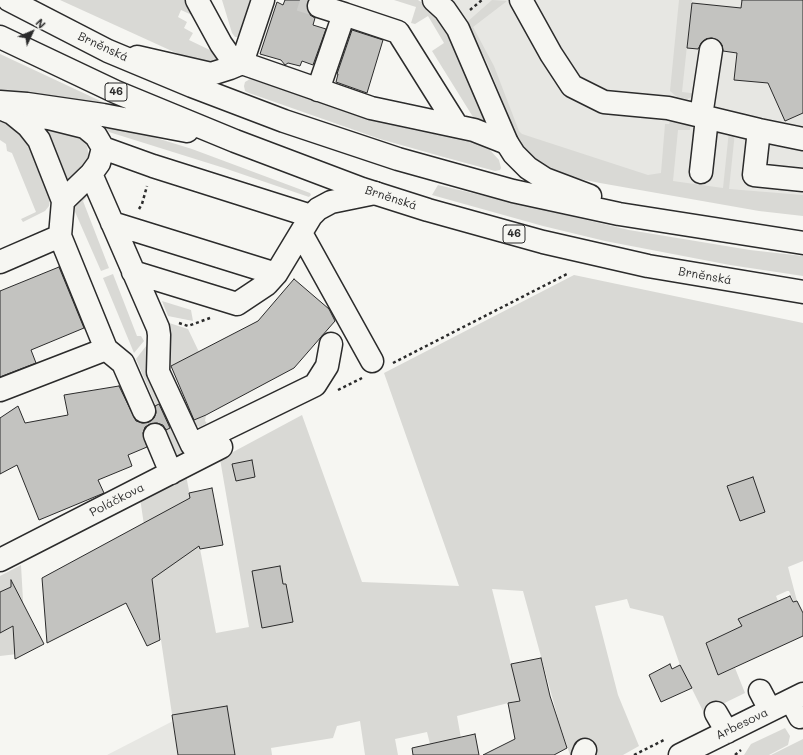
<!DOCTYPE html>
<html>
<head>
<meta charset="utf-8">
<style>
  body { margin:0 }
  #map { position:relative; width:803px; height:755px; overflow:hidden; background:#f6f6f2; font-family:Mali,sans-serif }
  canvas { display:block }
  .north { position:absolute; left:12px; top:12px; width:40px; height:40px; -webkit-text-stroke:3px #f6f6f2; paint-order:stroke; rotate:46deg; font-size:11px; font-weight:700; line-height:16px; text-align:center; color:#2b2b2b }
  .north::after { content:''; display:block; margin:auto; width:14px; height:18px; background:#2b2b2b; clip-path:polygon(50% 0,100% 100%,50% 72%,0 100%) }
</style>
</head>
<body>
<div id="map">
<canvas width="803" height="755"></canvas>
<div class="north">N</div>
</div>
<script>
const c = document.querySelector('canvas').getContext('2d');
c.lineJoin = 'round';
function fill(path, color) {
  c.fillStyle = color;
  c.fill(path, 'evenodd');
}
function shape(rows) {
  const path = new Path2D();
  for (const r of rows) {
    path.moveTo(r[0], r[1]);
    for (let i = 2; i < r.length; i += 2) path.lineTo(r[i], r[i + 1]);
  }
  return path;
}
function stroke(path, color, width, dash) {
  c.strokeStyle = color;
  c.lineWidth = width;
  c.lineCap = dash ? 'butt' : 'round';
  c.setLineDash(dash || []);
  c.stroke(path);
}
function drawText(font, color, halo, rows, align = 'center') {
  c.font = font + ' Mali,sans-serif';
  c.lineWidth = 3;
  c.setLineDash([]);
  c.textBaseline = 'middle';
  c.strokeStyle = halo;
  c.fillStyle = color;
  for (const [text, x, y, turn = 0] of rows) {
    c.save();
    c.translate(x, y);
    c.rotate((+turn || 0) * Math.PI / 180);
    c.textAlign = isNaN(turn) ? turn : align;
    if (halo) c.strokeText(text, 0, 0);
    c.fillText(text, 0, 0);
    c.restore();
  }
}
const built = shape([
  [450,0,803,0,803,208,684,193,518,136,470,26],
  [173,721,178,755,107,755]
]);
const green = shape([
  [60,0,188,0,194,16,181,10,178,17,187,22,184,28,193,33,189,40,214,52,217,59,213,64,185,57],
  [222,0,253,0,240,36,238,37,235,37,232,33],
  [394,0,418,0,426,5,444,27,485,120,484,122,476,120,473,117,432,51,444,43,428,16,415,24,411,23,416,7],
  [492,0,507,1,473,27,494,66,519,131,522,134,648,175,661,173,665,124,669,124,672,118,690,122,690,130,678,130,673,181,723,188,729,131,735,132,729,189,803,195,803,216,759,211,600,183,565,176,542,167,525,149,517,138,488,64,466,23],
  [679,0,692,0,682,92,699,94,687,99,677,97,670,91],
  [0,54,109,105,109,108,0,92],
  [250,79,366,117,413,130,473,141,490,150,499,160,501,168,500,170,495,171,440,156,380,139,249,93,245,91,244,86,245,82],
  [0,118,25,132,50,199,49,206,45,211,23,222,21,219,36,212,12,153,7,151,6,144,0,140],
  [44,126,85,136,89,156,86,165,69,186],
  [105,126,137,132,192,149,310,193,311,195,309,197,224,168,109,132],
  [438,185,629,230,750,250,803,256,803,276,730,265,605,241,543,226,432,195],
  [91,187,93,190,83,201,109,268,101,271,72,205],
  [113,274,137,336,141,336,144,341,134,353,103,278],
  [574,275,803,323,803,561,788,567,797,601,794,602,789,591,787,591,776,596,781,608,758,619,755,611,739,619,742,626,706,643,718,675,735,668,745,693,704,713,680,665,663,616,630,608,627,599,595,606,618,695,639,746,623,755,570,755,559,722,523,591,492,589,520,700,457,716,464,755,442,741,430,744,427,732,395,739,398,755,365,755,360,721,337,726,333,738,271,748,272,755,178,755,140,498,186,475,216,633,249,627,220,459,302,415,362,582,459,586,384,373],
  [162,301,191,310,193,321,168,316],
  [166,322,188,329,199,352,167,368,194,420,206,415,205,421,207,423,200,427,192,425,187,420,163,373,166,335,163,324],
  [153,337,189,451,179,460,136,359],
  [21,565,26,653,0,656,0,576],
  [785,728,790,736,788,745,769,755,744,755,751,744],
  [803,739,803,755,771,755]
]);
const building = shape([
  [285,0,308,0,307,9,310,15,315,18,313,25,326,29,313,65,302,61,300,66,288,63,285,65,281,60,260,54,277,2,283,5,285,0],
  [742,0,803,0,803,113,785,121,768,83,734,80,737,53,723,51,722,45,719,41,712,38,706,39,702,42,698,49,687,48,692,3,741,8,742,0],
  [352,30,383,40,367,93,336,82,338,74,337,74,352,30],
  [59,267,84,328,31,350,36,363,0,377,0,291,59,267],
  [294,279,329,309,335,321,294,368,206,415,194,420,171,366,258,321,294,279],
  [119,386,136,421,143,423,149,422,154,418,156,413,155,406,159,404,170,428,166,430,163,425,157,423,150,424,145,427,143,433,147,447,128,455,132,466,98,480,104,493,39,520,17,465,0,474,0,418,18,406,25,423,68,415,64,395,119,386],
  [252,460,255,477,236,481,232,464,252,460],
  [753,477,765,512,740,521,727,486,753,477],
  [212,488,223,545,200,549,199,546,152,579,160,640,147,646,126,603,47,643,42,578,190,498,189,493,212,488],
  [280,566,283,584,286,584,293,622,262,628,252,571,280,566],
  [11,580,44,644,15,659,13,626,0,633,0,592,11,587,11,580],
  [790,596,793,602,797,601,803,613,803,636,718,675,706,643,742,626,738,619,790,596],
  [541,658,550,696,567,748,554,755,483,755,515,739,508,703,520,701,511,664,541,658],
  [670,664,672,669,680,665,692,688,661,702,649,675,670,664],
  [227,706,235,755,178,755,172,715,227,706],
  [475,734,479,755,413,755,412,748,475,734]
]);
const minorTunnel = shape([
  [300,0,319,6]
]);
const path = shape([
  [470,10,482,0],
  [139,209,142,204,147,186],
  [179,323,188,326,210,318],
  [393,363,569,273],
  [338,390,362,378],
  [634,755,664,740],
  [735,755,741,750]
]);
const minor = shape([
  [197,0,221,44,228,54,242,63,371,108,474,130,507,143],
  [521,0,551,54,572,86,604,102,668,108,759,130,803,139],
  [319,6,344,14],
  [137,57,211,74,230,68,242,63,263,0],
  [318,90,344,14,398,32,457,126],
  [0,108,12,113,28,126,39,140,63,201,60,236,106,349,123,363,144,411],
  [27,115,49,118,85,127,96,136,103,148,99,163,91,174,63,201],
  [701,116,711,50],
  [759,130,754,175,803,180],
  [103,148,153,166,311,216,276,274,267,284,237,304,133,272],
  [701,172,707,118],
  [91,174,158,328,159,335,158,372,192,445,315,385,327,366,331,344],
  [311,216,318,209,331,202,375,193],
  [112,223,276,274],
  [301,233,372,361],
  [0,262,60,236],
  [0,390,106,349],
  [155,435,171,473],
  [0,560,221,447],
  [760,691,770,710],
  [791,700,800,717],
  [716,713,727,732],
  [583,755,585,750],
  [680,755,803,694]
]);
const major = shape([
  [9,0,108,51,192,86,284,121,398,159,513,191,619,214,803,243],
  [434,0,445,10,458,29,507,143,514,154,528,168,545,179,590,196],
  [0,37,116,92,235,141,362,189,428,210,543,242,648,266,803,292],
  [0,102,27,104,103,115,187,131]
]);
const shields = [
  [116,92,22],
  [514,234,22]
];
const shieldNames = [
  ["46",116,92],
  ["46",514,234]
];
const streetNames = [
  ["Brněnská",103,47,25],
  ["Brněnská",391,198,18],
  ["Brněnská",705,276,10],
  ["Poláčkova",117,500,-27],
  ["Arbesova",742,724,-26]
];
fill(built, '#e7e7e3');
fill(green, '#d9d9d5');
fill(building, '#c3c3c0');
stroke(building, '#2b2b2b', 1);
stroke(minorTunnel, '#cdcdca', 22, [22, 11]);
stroke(minor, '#2b2b2b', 25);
stroke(major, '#2b2b2b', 25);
stroke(path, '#2b2b2b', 2.5, [3, 3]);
stroke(minor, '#f6f6f2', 22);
stroke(major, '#f6f6f2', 22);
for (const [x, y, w] of shields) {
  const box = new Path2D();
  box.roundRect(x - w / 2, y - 9, w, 18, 3);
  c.fillStyle = '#f6f6f2';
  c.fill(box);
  stroke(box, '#2b2b2b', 1);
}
drawText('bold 11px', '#2b2b2b', null, shieldNames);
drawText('12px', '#2b2b2b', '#f6f6f2', streetNames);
</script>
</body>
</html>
